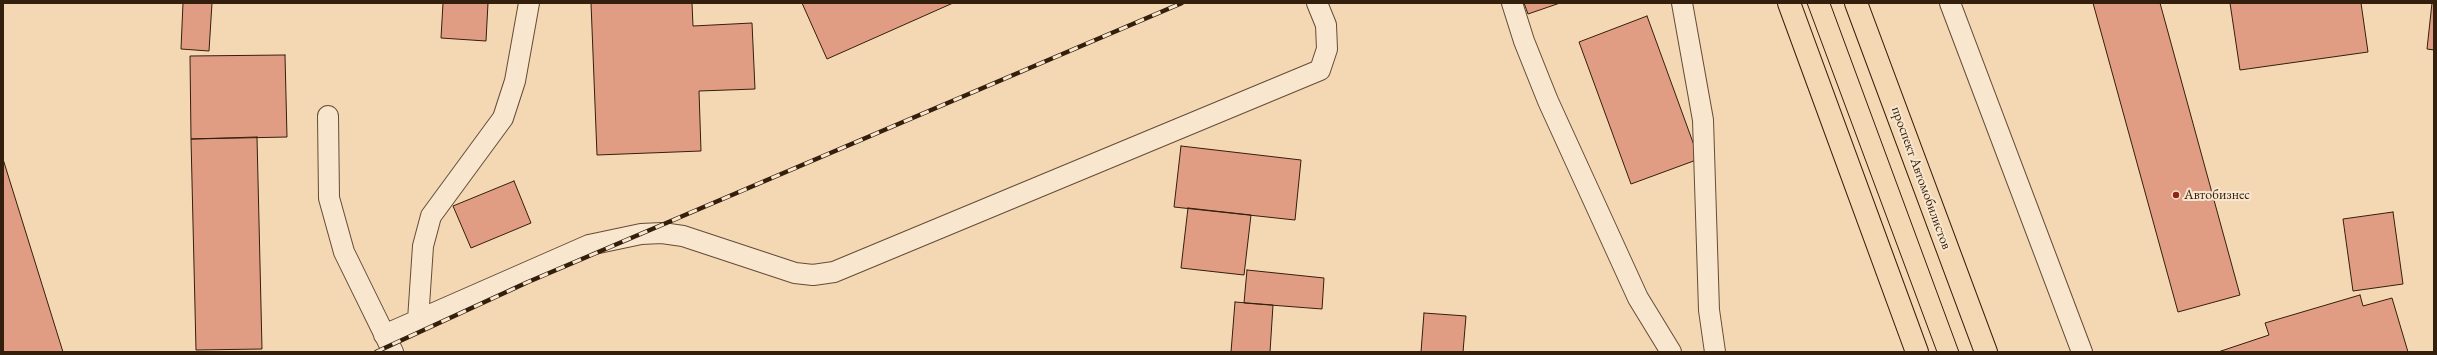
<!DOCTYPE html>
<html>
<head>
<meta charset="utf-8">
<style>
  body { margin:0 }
  #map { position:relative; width:2437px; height:355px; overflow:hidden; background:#f4d8b3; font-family:"EB Garamond",serif }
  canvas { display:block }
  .frame { position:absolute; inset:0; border:4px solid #341e0c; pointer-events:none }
</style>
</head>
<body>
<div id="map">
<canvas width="2437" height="355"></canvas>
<div class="frame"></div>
</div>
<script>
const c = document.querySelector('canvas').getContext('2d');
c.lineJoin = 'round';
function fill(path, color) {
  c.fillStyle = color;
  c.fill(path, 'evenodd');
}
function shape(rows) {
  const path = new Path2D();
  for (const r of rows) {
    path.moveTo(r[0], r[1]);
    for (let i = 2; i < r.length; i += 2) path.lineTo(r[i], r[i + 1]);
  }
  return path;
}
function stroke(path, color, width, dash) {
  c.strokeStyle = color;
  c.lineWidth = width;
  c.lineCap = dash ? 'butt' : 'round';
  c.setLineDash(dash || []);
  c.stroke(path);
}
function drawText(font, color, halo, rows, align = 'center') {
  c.font = font + ' "EB Garamond",serif';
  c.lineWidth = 4;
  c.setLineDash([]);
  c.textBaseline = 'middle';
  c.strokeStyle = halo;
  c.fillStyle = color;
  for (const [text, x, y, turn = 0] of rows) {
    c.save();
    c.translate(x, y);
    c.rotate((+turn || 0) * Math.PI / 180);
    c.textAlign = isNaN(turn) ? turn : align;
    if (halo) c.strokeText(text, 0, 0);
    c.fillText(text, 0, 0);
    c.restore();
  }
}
const building = shape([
  [183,3,212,3,209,51,181,49,183,3],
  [443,3,488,3,486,41,441,38,443,3],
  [591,3,692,3,693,26,752,23,755,89,699,91,701,151,597,155,591,3],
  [802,3,953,3,827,59,802,3],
  [1524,3,1560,3,1528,14,1524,3],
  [2093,3,2160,3,2240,295,2178,312,2093,3],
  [2230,3,2361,3,2368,52,2240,70,2230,3],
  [2432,3,2434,3,2434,50,2427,49,2432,3],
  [1647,16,1699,159,1631,184,1579,42,1647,16],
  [285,55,287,137,191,139,190,56,285,55],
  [257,137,262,349,196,350,191,139,257,137],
  [1181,146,1301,160,1295,220,1174,207,1181,146],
  [3,159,63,352,3,352,3,159],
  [514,181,531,223,471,248,453,206,514,181],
  [1188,208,1251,215,1244,275,1181,268,1188,208],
  [2393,212,2403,284,2353,291,2343,219,2393,212],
  [1247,270,1324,278,1322,309,1244,303,1247,270],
  [2360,295,2363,306,2392,298,2408,352,2218,352,2269,335,2265,323,2360,295],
  [1235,302,1273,305,1270,352,1231,352,1235,302],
  [1424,313,1466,316,1463,352,1421,352,1424,313]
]);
const service = shape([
  [1512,3,1524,41,1548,101,1638,298,1671,352],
  [1682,3,1703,120,1709,310,1715,352],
  [1950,3,2082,352],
  [328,116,329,198,344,252,393,352],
  [418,320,423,246,431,216,503,118,515,81,529,3],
  [384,335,589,245,641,234,662,233,683,236,795,273,813,275,834,272,1320,70,1327,49,1326,25,1317,3]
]);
const primary = shape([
  [1789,3,1917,352],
  [1856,3,1986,352]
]);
const tram = shape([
  [1807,3,1937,352],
  [1830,3,1959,352]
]);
const rail = shape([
  [376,352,528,282,1182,3]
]);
const markers = [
  [2176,195,4,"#8f2418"]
];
const streetNames = [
  ["проспект Автомобилистов",1921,178,70]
];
const poiNames = [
  ["Автобизнес",2184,195]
];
fill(building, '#e19d84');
stroke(building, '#341e0c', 1);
stroke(service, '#644c36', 22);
stroke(primary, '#341e0c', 24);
stroke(service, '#f8e6ce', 20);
stroke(primary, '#f4d8b3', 22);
stroke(tram, '#341e0c', 1);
stroke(rail, '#341e0c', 4.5);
stroke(rail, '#f8e6ce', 3, [9]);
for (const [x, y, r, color] of markers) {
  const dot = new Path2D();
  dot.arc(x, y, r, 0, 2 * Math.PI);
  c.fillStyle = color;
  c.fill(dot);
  stroke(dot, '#f8e6ce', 1.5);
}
drawText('14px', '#341e0c', '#f8e6ce', streetNames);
drawText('14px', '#341e0c', '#f8e6ce', poiNames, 'left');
</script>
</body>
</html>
